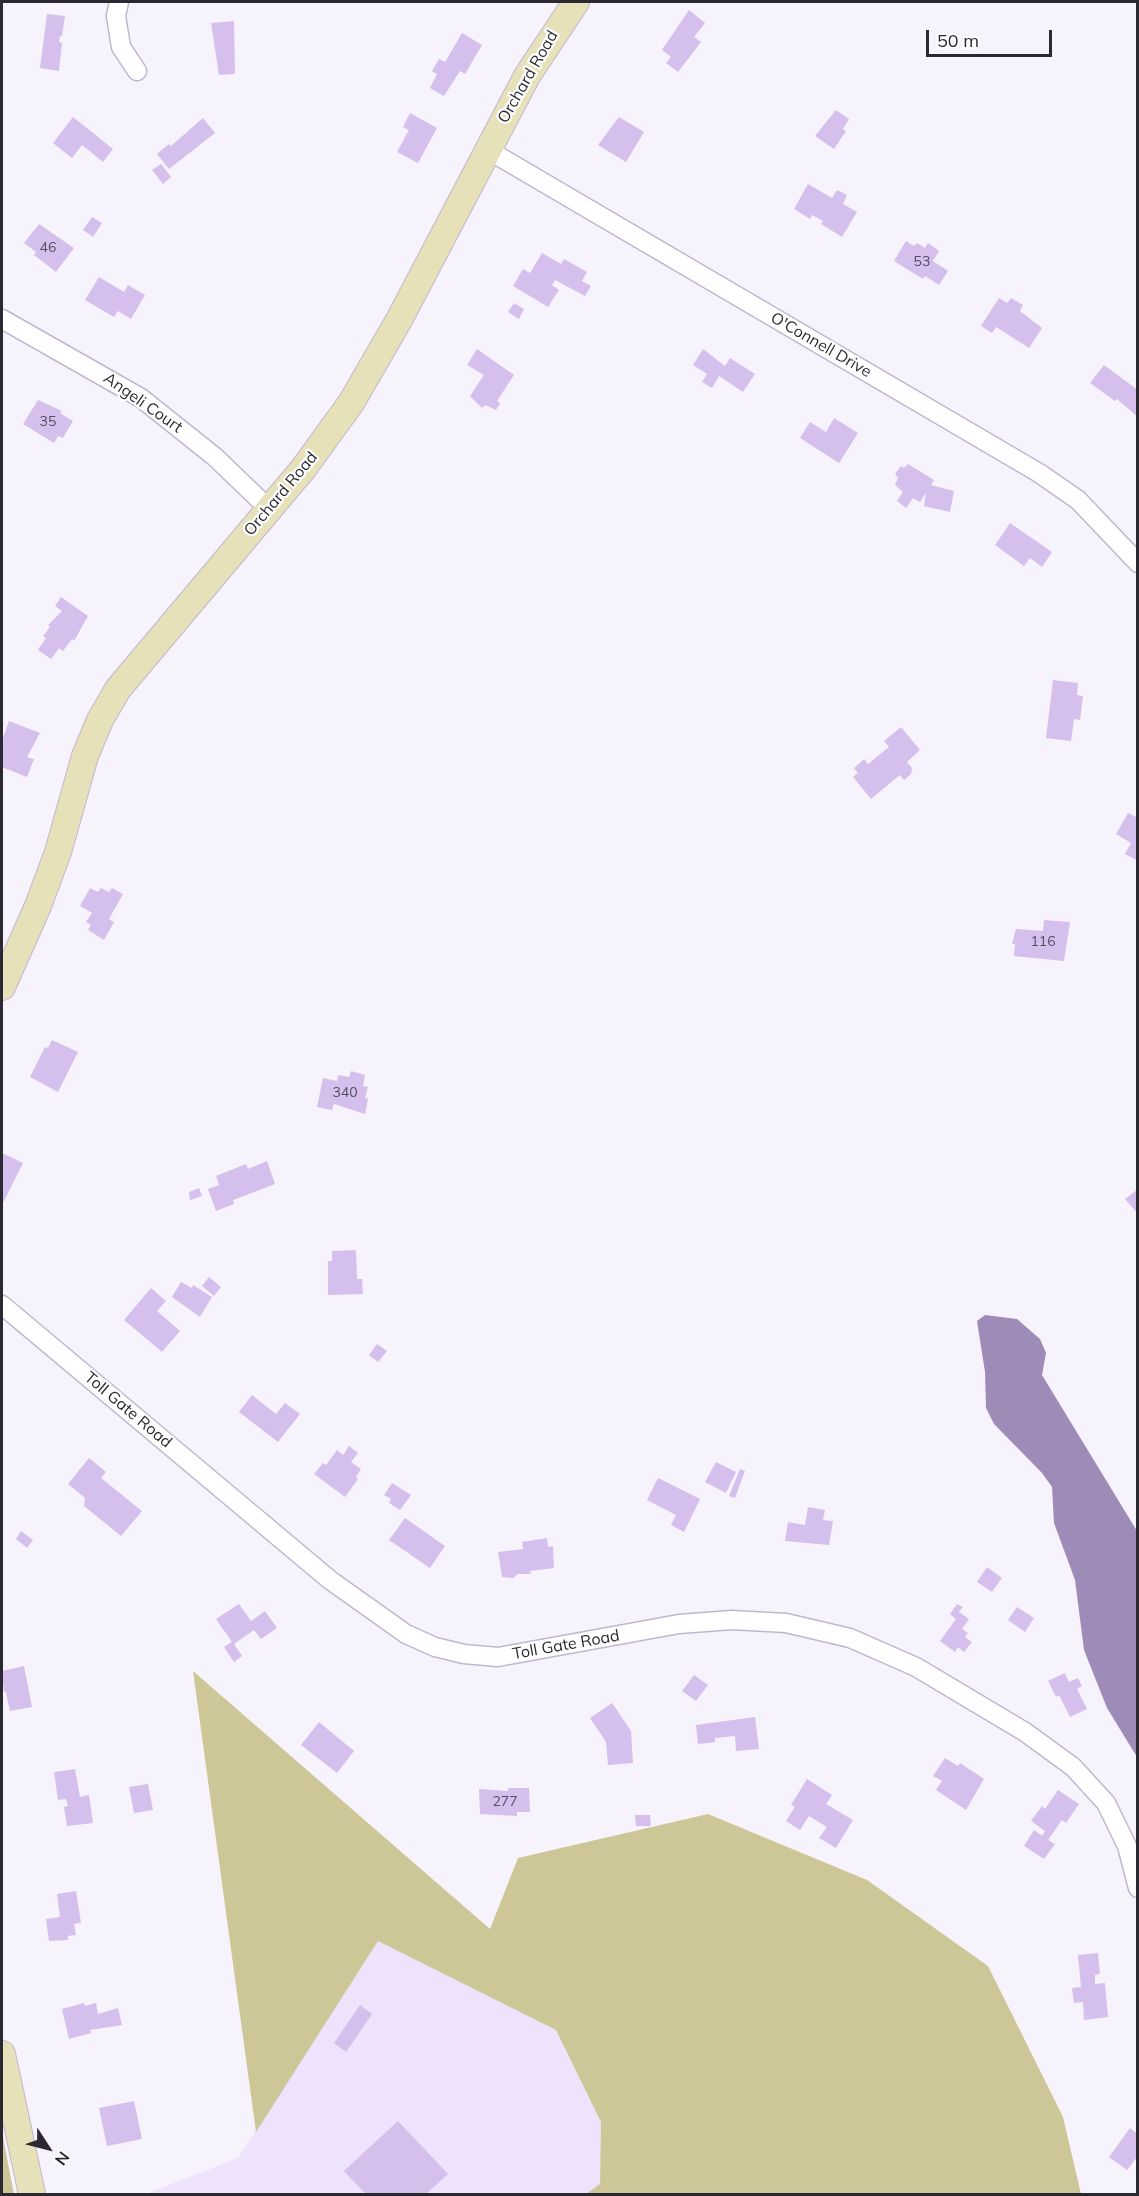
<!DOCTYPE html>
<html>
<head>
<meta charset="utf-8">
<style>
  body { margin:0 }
  #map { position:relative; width:1139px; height:2196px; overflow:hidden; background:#f7f3fd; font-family:Mulish,sans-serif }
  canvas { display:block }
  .frame { position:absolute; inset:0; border:3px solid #2c2831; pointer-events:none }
  .north { position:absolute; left:18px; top:2118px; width:60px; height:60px; -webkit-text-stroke:4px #fff; paint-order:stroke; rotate:126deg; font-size:16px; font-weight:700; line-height:24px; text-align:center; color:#2c2831 }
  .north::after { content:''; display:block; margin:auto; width:21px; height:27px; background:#2c2831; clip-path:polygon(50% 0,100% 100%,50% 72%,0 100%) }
  .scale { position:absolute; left:926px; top:30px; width:126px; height:27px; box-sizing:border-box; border:3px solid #2c2831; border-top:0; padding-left:8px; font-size:18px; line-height:21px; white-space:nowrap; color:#2c2831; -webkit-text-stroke:4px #fff; paint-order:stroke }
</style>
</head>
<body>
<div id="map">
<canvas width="1139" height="2196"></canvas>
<div class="frame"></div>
<div class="north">N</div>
<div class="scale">50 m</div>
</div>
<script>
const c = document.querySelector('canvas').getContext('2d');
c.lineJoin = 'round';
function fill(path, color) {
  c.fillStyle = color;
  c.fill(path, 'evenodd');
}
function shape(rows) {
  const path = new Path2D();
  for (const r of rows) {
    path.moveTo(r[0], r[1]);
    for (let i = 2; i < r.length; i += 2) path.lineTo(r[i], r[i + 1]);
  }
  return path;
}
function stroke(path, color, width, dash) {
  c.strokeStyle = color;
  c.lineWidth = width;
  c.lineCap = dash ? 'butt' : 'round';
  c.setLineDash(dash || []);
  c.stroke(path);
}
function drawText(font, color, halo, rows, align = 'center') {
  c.font = font + ' Mulish,sans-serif';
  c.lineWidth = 4.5;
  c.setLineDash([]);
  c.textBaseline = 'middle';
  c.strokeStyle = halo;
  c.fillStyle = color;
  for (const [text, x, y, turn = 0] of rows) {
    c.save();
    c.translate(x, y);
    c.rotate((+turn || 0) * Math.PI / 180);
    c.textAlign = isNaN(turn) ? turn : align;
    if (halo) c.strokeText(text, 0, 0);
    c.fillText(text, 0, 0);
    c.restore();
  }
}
const built = shape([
  [378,1941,557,2030,601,2122,600,2184,586,2194,146,2194,238,2158]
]);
const green = shape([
  [193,1671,490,1929,518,1858,708,1814,867,1880,988,1966,1063,2117,1081,2194,586,2194,600,2184,601,2122,556,2030,378,1941,256,2132],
  [2,2129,5,2148,14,2194,2,2194]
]);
const water = shape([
  [985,1315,1017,1319,1040,1339,1046,1353,1042,1375,1137,1531,1137,1757,1107,1708,1084,1650,1075,1580,1054,1523,1052,1487,1042,1473,994,1424,986,1408,985,1372,977,1321]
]);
const building = shape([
  [689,10,705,23,694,37,701,42,678,72,666,63,671,57,662,50],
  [47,14,65,16,62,36,60,36,59,42,62,43,59,71,40,68],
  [234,21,235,74,219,75,211,23],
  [462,33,482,45,465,74,460,71,444,96,430,88,437,74,432,71,439,59,445,62],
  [836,110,849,119,843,129,846,131,834,149,815,136],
  [410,113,437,128,418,163,397,152,409,130,403,127],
  [73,117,113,149,103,162,82,145,72,158,53,143],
  [619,117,644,132,626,162,598,145],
  [203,118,215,133,169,169,157,154,169,144,171,146],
  [161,164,171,177,163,184,152,170],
  [808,184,832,198,837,190,847,195,843,204,857,212,842,237,821,224,823,221,812,215,810,219,794,209],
  [92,217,102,223,93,237,83,230],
  [39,224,74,248,56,272,34,255,36,252,24,243],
  [906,241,914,246,917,243,925,248,928,243,939,251,933,261,948,271,939,285,925,276,923,279,894,261],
  [542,253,561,264,564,259,587,272,582,281,591,286,585,296,555,280,552,285,559,290,548,307,513,286,523,269,530,273],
  [99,277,124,292,128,285,145,295,131,319,118,311,114,317,85,300],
  [999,298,1007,303,1011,298,1023,305,1020,311,1042,328,1029,348,996,327,992,333,981,326],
  [514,303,524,309,519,319,508,312],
  [477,349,514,375,497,401,500,403,496,410,485,405,482,408,470,396,484,375,467,365],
  [703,349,725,366,730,358,755,374,743,392,719,376,712,388,702,382,707,374,693,365],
  [1104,365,1138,390,1138,417,1117,399,1115,401,1090,383],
  [38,400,62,411,60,413,73,421,63,438,58,436,54,443,23,424],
  [834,418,858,433,839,463,800,438,810,422,826,432],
  [908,464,934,480,931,485,954,491,950,512,924,506,926,493,920,502,913,498,906,508,897,501,903,492,895,485,898,478,895,474,901,466,904,468],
  [1010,523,1052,552,1042,567,1030,558,1024,566,995,545],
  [61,597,88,616,74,641,72,639,63,651,59,648,51,659,38,650,46,638,43,636,50,627,48,625,62,611,55,606],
  [1053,680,1078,683,1077,695,1083,696,1080,720,1074,719,1071,741,1046,738],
  [9,721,40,733,27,757,34,759,27,777,2,767,2,741],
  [901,727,920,750,907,762,912,768,911,774,904,780,900,775,871,799,853,777,858,773,854,768,864,759,868,764,889,747,884,741],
  [1128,813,1138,818,1138,861,1125,854,1131,843,1116,834],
  [90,888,98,892,101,888,109,892,112,888,123,894,109,919,114,922,104,940,88,930,91,925,86,922,92,913,80,906],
  [1044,920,1070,922,1064,961,1014,956,1015,944,1012,944,1016,929,1043,931],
  [52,1040,78,1052,58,1092,30,1077,45,1047,48,1048],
  [351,1071,365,1075,363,1086,368,1087,365,1098,368,1099,365,1114,334,1104,332,1110,317,1107,323,1078,337,1081,338,1075,349,1077],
  [2,1153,23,1163,3,1203,2,1202],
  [267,1161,275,1184,233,1200,234,1204,216,1211,208,1189,219,1185,216,1176,246,1164,248,1169],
  [199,1188,202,1196,190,1200,189,1192],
  [1138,1189,1138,1214,1125,1199],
  [356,1250,357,1279,362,1279,363,1294,328,1295,328,1261,332,1261,332,1251],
  [209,1277,221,1287,214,1296,202,1286],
  [181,1282,192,1288,193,1285,212,1297,200,1317,172,1297],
  [151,1288,166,1301,157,1311,180,1331,162,1352,124,1320],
  [377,1344,387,1351,378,1362,369,1355],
  [252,1395,276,1414,285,1403,300,1414,278,1442,239,1412],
  [349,1446,358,1453,351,1462,361,1469,356,1477,358,1479,345,1497,314,1474,323,1463,326,1465,337,1450,343,1455],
  [89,1458,106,1472,101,1478,142,1511,121,1536,84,1506,85,1498,68,1484],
  [716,1462,736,1472,726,1493,705,1482],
  [740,1469,745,1471,735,1498,729,1496],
  [658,1478,700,1499,684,1532,671,1525,676,1515,647,1500],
  [392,1483,411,1495,400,1510,389,1503,391,1499,384,1495],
  [808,1507,825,1510,823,1520,833,1521,829,1545,785,1541,788,1522,805,1525],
  [405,1518,445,1546,430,1568,389,1540],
  [21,1531,33,1540,27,1548,16,1539],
  [547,1538,548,1547,553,1546,554,1568,530,1571,531,1574,518,1574,513,1578,502,1577,498,1552,523,1549,522,1542],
  [987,1567,1002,1578,992,1592,977,1582],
  [239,1604,251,1621,265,1611,277,1628,261,1639,254,1630,234,1644,242,1656,234,1662,224,1647,232,1642,216,1619],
  [957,1604,963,1607,959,1612,969,1619,962,1629,968,1633,965,1637,972,1642,964,1652,958,1647,955,1652,940,1641,956,1619,950,1614],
  [1017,1607,1034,1618,1025,1632,1008,1620],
  [24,1666,32,1707,10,1711,6,1692,4,1692,2,1671],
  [1065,1673,1069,1682,1078,1678,1082,1686,1077,1689,1087,1709,1070,1717,1059,1695,1056,1697,1048,1681],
  [694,1675,708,1685,696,1701,682,1691],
  [612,1703,631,1731,633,1763,608,1765,606,1742,590,1718],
  [755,1717,759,1749,736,1751,735,1736,715,1738,715,1742,698,1744,696,1725],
  [319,1722,354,1751,337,1773,301,1745],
  [945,1758,958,1766,960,1763,984,1779,966,1810,936,1790,942,1781,933,1776],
  [75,1769,80,1797,89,1795,93,1823,67,1826,64,1807,68,1806,66,1799,58,1800,54,1772],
  [807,1779,832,1795,826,1804,853,1820,836,1848,819,1838,827,1827,809,1816,800,1830,786,1821,795,1807,791,1805],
  [148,1784,153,1810,134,1813,129,1787],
  [508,1788,529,1788,530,1812,517,1812,517,1816,480,1814,479,1789,508,1791],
  [1058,1790,1079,1804,1066,1823,1062,1820,1048,1840,1055,1844,1044,1859,1024,1846,1034,1830,1042,1836,1045,1831,1031,1821,1042,1806,1045,1809],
  [635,1815,650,1815,651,1826,636,1826],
  [76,1891,81,1923,74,1924,76,1935,68,1936,68,1940,49,1941,46,1919,60,1917,57,1894],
  [1098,1953,1100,1974,1095,1975,1095,1984,1105,1983,1108,2017,1084,2020,1083,2002,1074,2003,1072,1988,1081,1987,1078,1955],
  [84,2003,85,2006,96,2003,98,2014,118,2008,122,2025,90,2030,91,2033,69,2039,62,2009],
  [360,2005,372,2014,346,2052,334,2043],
  [134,2101,142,2139,107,2146,99,2108],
  [398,2121,448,2174,426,2194,366,2194,344,2171],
  [1130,2128,1138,2134,1138,2156,1127,2170,1109,2157]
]);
const street = shape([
  [119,2,116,16,121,47,137,71],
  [488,150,1039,473,1078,500,1138,563],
  [2,319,141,398,215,457,269,509],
  [2,1305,330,1580,406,1634,435,1647,464,1654,498,1657,679,1624,732,1620,786,1623,850,1638,916,1667,1025,1732,1073,1767,1106,1803,1127,1846,1138,1888]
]);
const secondary = shape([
  [2,987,38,906,58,852,85,756,100,720,118,689,303,469,351,403,399,320,527,76,576,2],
  [2,2054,32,2194]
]);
const numberNames = [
  ["46",48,248],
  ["53",922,262],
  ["35",48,422],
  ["116",1043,942],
  ["340",345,1093],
  ["277",505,1802]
];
const streetNames = [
  ["Orchard Road",528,77,-60],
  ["O'Connell Drive",821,345,30],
  ["Angeli Court",143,403,35],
  ["Orchard Road",281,494,-50],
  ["Toll Gate Road",128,1410,40],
  ["Toll Gate Road",566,1645,-10]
];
fill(built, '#eee2fc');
fill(green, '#cdc696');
fill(water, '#9f8bb7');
fill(building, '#d4bfed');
stroke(street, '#c1b6cf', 21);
stroke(secondary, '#c1b6cf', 28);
stroke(street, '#fff', 18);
stroke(secondary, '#e7e1b9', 26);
drawText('14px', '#564e60', null, numberNames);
drawText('16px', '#2c2831', '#fff', streetNames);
</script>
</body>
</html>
